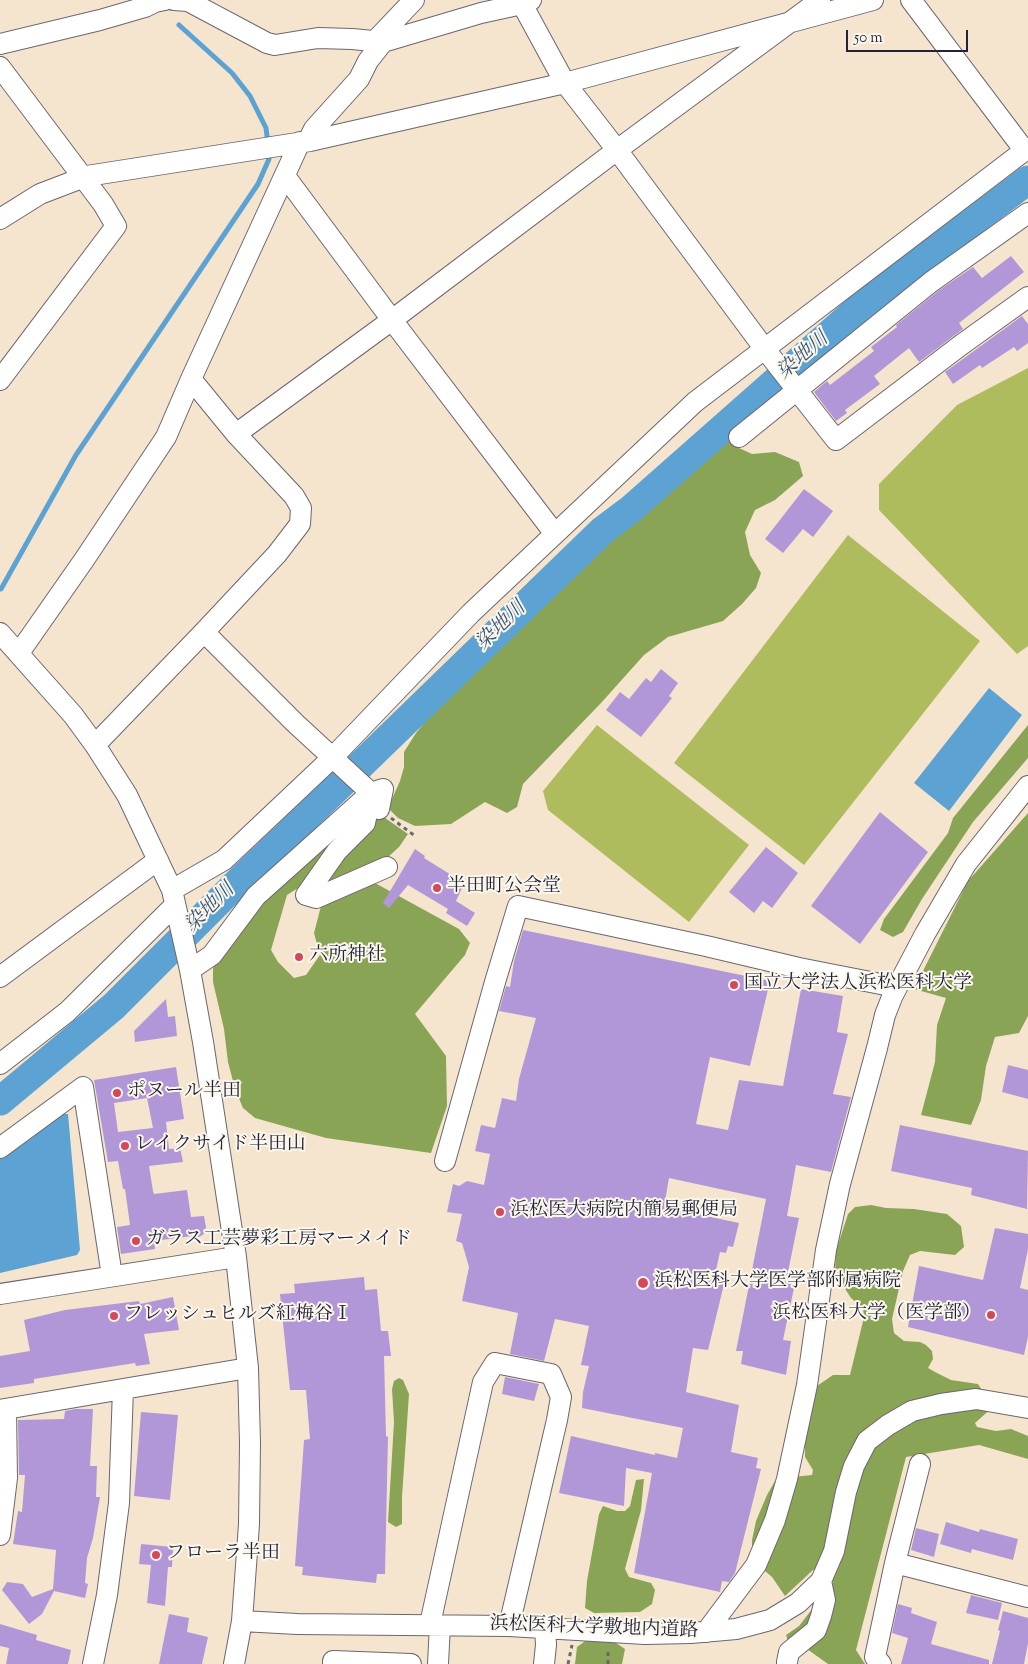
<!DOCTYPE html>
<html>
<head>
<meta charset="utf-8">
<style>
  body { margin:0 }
  #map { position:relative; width:1028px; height:1664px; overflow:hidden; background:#f6e5ce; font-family:"Sorts Mill Goudy",serif }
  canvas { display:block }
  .scale { position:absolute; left:846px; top:30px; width:122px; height:22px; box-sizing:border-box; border:2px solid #22223b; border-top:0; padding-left:6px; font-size:15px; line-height:18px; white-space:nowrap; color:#22223b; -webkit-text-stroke:4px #fbf7ec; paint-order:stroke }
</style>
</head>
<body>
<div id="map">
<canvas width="1028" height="1664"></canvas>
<div class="scale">50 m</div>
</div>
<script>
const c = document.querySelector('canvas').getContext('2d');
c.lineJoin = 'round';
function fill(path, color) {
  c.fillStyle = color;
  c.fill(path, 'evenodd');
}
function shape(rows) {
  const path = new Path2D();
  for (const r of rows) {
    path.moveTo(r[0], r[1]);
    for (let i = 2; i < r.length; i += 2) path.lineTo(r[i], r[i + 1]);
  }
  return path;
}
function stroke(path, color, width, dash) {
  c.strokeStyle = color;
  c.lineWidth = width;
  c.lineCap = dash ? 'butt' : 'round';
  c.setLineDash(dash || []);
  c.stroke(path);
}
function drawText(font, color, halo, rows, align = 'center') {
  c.font = font + ' "Sorts Mill Goudy","Noto Serif JP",serif';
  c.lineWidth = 4;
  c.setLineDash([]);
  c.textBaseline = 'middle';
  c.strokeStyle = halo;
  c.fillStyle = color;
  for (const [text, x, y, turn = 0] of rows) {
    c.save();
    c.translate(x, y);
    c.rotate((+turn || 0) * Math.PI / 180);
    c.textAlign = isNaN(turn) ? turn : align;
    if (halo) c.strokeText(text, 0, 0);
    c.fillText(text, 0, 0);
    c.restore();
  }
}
const green = shape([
  [1028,368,1028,646,1017,654,879,510,879,484,957,405],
  [848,535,980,641,804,865,674,763],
  [597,725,749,845,689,922,548,810,543,791]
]);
const forest = shape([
  [723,436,734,440,739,448,752,454,775,452,799,462,803,476,775,500,755,510,745,532,750,555,761,573,756,588,742,604,723,621,668,637,644,655,601,703,523,784,517,807,507,813,485,802,451,824,415,826,398,818,388,808,400,781,404,767,404,752,416,733,455,685,522,616,607,535,641,510,699,455],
  [1028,725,1028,758,973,822,922,899,903,932,893,937,880,930,884,919,948,833,953,818],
  [365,804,303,885,287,895,271,950,278,962,294,978,306,975,320,955,314,933,321,906,362,886,375,883,459,929,470,943,465,955,415,1014,446,1056,447,1106,431,1153,326,1138,255,1118,243,1108,235,1089,228,1062,224,1029,213,982,213,968,232,937,258,901],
  [378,813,408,834,399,847,387,858,317,894],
  [1028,813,1028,1016,1019,1033,995,1037,986,1066,981,1100,971,1125,921,1115,935,1062,937,1025,946,998,914,989,968,881],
  [871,1205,886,1208,914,1209,947,1214,961,1226,964,1247,955,1255,920,1251,910,1255,903,1271,892,1319,894,1333,904,1341,920,1342,926,1345,932,1351,933,1359,928,1368,935,1372,951,1380,978,1384,993,1407,975,1423,977,1427,996,1431,1011,1429,1028,1436,1028,1459,979,1445,906,1457,856,1650,865,1664,828,1664,807,1649,790,1647,786,1635,799,1626,833,1582,820,1569,813,1570,785,1596,772,1577,752,1560,752,1540,756,1521,767,1495,775,1481,783,1478,812,1475,813,1470,805,1457,805,1429,814,1388,833,1375,850,1375,864,1317,863,1308,851,1298,835,1273,836,1251,848,1214,855,1207],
  [399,1378,403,1380,409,1394,402,1497,402,1524,396,1527,388,1522,394,1422,392,1389,394,1381],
  [644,1479,641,1510,625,1569,629,1577,651,1583,655,1590,652,1604,640,1612,594,1613,585,1608,587,1581,599,1514,603,1506,617,1511,625,1511,630,1506,636,1480],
  [588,1639,616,1643,625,1649,622,1664,575,1664,577,1647]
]);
const water = shape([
  [989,688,1022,715,949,811,914,783],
  [59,1114,68,1114,80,1250,77,1255,0,1273,0,1158]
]);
const stream = shape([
  [179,25,232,73,250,96,266,128,268,144],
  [1,589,76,455,258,184,269,159,268,152]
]);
const river = shape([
  [0,1101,114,1006,233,887,340,785,603,530,631,509,861,306,1028,180]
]);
const building = shape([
  [1011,256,1024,272,959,323,963,329,919,362,909,348,874,376,880,384,845,410,847,413,836,421,814,392,827,381,830,385,874,351,871,347,897,327,896,325,938,291,973,267,982,278],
  [1022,316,1028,324,1028,343,1017,351,1014,347,982,368,980,365,953,384,945,372],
  [804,489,833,511,813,537,803,529,783,553,765,539],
  [661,669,678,683,669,696,672,698,641,737,606,710,620,692,629,699,646,678,651,682],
  [880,812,928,852,860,944,811,906],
  [766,847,798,873,772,908,763,901,754,913,729,892],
  [415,849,425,856,424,858,461,881,460,884,463,886,456,901,475,913,467,926,446,913,448,909,408,885,389,908,383,903],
  [523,930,770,981,750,1066,710,1057,696,1124,728,1130,739,1080,783,1086,801,989,843,996,837,1032,848,1034,833,1094,851,1097,831,1172,796,1165,787,1216,799,1218,788,1272,797,1274,783,1340,791,1341,786,1375,741,1364,743,1351,736,1351,766,1199,669,1178,664,1207,739,1223,733,1247,728,1246,726,1253,720,1252,714,1279,725,1280,708,1350,693,1348,686,1392,739,1405,731,1452,758,1458,756,1468,761,1469,735,1573,729,1582,722,1581,720,1592,634,1573,652,1473,626,1468,624,1506,559,1493,571,1436,655,1455,655,1453,677,1458,683,1428,582,1408,583,1392,589,1366,581,1365,589,1326,555,1319,544,1361,510,1354,518,1313,462,1301,469,1267,462,1243,456,1241,462,1214,447,1212,453,1184,459,1186,467,1181,484,1185,490,1154,475,1151,481,1125,495,1128,502,1098,516,1101,519,1079,536,1018,499,1011,506,986,510,987,514,961],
  [166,999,168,1017,175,1016,177,1036,135,1042,134,1031],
  [1008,1065,1028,1070,1028,1099,1002,1092],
  [176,1067,184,1119,166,1122,169,1149,180,1148,183,1162,149,1166,153,1191,154,1194,187,1190,191,1217,204,1216,206,1227,204,1234,199,1237,192,1236,154,1241,155,1249,121,1254,117,1227,130,1225,125,1189,123,1189,118,1161,108,1162,94,1080],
  [147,1098,153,1128,118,1132,114,1103],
  [900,1125,1028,1151,1027,1209,971,1195,972,1188,891,1171],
  [995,1228,1028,1234,1028,1249,1020,1288,1028,1290,1028,1337,1024,1355,908,1327,919,1266,983,1280],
  [364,1277,365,1290,377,1289,381,1331,388,1331,391,1356,384,1356,386,1436,388,1437,385,1574,377,1574,376,1583,302,1575,303,1567,295,1566,304,1440,310,1439,306,1390,290,1390,280,1294,295,1293,294,1284],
  [173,1297,179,1330,144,1334,150,1364,136,1366,135,1363,97,1369,34,1379,34,1383,0,1388,0,1356,30,1351,24,1320,65,1310,139,1301,140,1304],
  [505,1377,539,1384,534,1401,502,1394],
  [75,1409,93,1409,90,1466,97,1466,96,1497,100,1497,93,1538,87,1558,85,1583,88,1584,85,1598,54,1591,42,1614,29,1624,2,1590,7,1582,23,1584,32,1597,53,1589,56,1550,13,1544,18,1511,22,1512,25,1475,19,1475,18,1420,64,1419,65,1411],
  [141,1412,178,1415,170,1500,134,1496],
  [946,1522,979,1532,980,1529,1018,1539,1013,1560,972,1549,971,1553,940,1544],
  [916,1528,939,1534,934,1557,911,1550],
  [141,1544,173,1547,172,1567,168,1567,165,1606,147,1603,151,1565,139,1564],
  [971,1595,1002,1603,998,1620,966,1613],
  [898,1604,912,1608,911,1613,937,1622,931,1644,989,1660,989,1664,901,1664,908,1638,892,1633],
  [1003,1611,1028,1618,1028,1643,1024,1664,992,1664,1000,1631,998,1630],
  [169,1614,189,1618,187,1632,208,1637,202,1664,159,1664],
  [0,1624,37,1635,36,1640,71,1650,68,1664,6,1664,9,1648,0,1646]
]);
const path = shape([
  [391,818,415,836],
  [568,1664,572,1645],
  [608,1664,608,1650]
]);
const minor = shape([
  [174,0,188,1,267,43,275,45,318,38,352,39,383,42,481,13,522,4,531,0],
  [911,0,1025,151],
  [522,4,565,83,617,150,764,348,836,440,961,345,1028,297],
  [376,40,414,0],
  [0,44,100,20,145,7,155,2,165,0],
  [0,67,103,204,116,226,0,380],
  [308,141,314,129,359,79,368,61,383,42],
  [285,176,392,320,555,534],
  [0,219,40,194,87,176,310,141,565,83,873,0],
  [236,434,392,320,617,150,820,0],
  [739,437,931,282,1028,213],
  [204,632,295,723,371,793],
  [0,633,73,715,95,745,127,795,172,890,190,970,203,1042,236,1257,248,1368,250,1443,249,1524,242,1621,234,1664],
  [19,653,84,560,166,437,191,379,300,142],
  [95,745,204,632,277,554,300,524,301,508,294,496,236,434,191,379],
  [371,793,365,823,337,851,306,895,316,898,387,867],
  [172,890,224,860,332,758,471,613,695,402,1028,148],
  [190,970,212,955,256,896,371,793,383,789,379,809],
  [0,977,158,860],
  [895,989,893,995,925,934,966,864,1028,786],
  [0,1064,67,1012,174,906],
  [0,1148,83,1087,112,1276],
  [445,1161,495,982,518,906,706,946,799,968,896,987],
  [0,1294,236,1257],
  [0,1410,123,1389],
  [0,1535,7,1478,6,1409],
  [895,1563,920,1464],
  [242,1621,297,1624,509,1626,645,1634,691,1633,736,1629,770,1620,798,1603,821,1581,834,1551,846,1492,854,1466,867,1441,888,1425,912,1411,941,1404,976,1399,1028,1408],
  [430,1624,483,1382,495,1363,551,1374,561,1397,557,1420,509,1626],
  [706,1632,756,1565,775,1520,787,1479,807,1385,826,1250,840,1184,877,1048,885,1015,896,987],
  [787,1662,789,1652,816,1630,821,1616,825,1600,821,1581],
  [93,1664,107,1595,119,1503,123,1389,248,1368],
  [333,1664,333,1661,411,1664],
  [438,1664,440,1625],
  [544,1664,546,1645,545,1628],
  [881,1664,875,1657,895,1563,1028,1597]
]);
const markers = [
  [437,888,5,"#d1495b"],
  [299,957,5,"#d1495b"],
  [734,985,5,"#d1495b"],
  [117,1093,5,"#d1495b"],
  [125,1146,5,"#d1495b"],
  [500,1212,5,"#d1495b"],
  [136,1241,5,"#d1495b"],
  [643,1283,6,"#d1495b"],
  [991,1315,5,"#d1495b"],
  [114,1316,5,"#d1495b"],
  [156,1555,5,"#d1495b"]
];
const poiNames = [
  ["半田町公会堂",447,888],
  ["六所神社",309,957],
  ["国立大学法人浜松医科大学",744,985],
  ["ポヌール半田",127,1093],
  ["レイクサイド半田山",135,1146],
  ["浜松医大病院内簡易郵便局",510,1212],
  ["ガラス工芸夢彩工房マーメイド",146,1241],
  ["浜松医科大学医学部附属病院",654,1283],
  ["浜松医科大学（医学部）",981,1315,"right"],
  ["フレッシュヒルズ紅梅谷Ⅰ",124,1316],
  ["フローラ半田",166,1555]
];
const streetNames = [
  ["浜松医科大学敷地内道路",594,1629,2]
];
const waterNames = [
  ["染地川",804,357,-41],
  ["染地川",502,627,-44],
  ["染地川",211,909,-45]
];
fill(green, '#aebc5e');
fill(forest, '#8aa455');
fill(water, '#5ca2d2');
stroke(stream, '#5ca2d2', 5);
stroke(river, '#5ca2d2', 29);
fill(building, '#b297d8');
stroke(minor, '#6c666e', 22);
stroke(path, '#6c666e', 3, [4, 4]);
stroke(minor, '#fff', 20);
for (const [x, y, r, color] of markers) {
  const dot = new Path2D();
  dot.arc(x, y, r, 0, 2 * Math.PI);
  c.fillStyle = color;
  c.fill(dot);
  stroke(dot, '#fbf7ec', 2);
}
drawText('19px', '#22223b', '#fbf7ec', poiNames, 'left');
drawText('19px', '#22223b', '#fbf7ec', streetNames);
drawText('italic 20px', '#395577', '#fbf7ec', waterNames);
</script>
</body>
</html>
